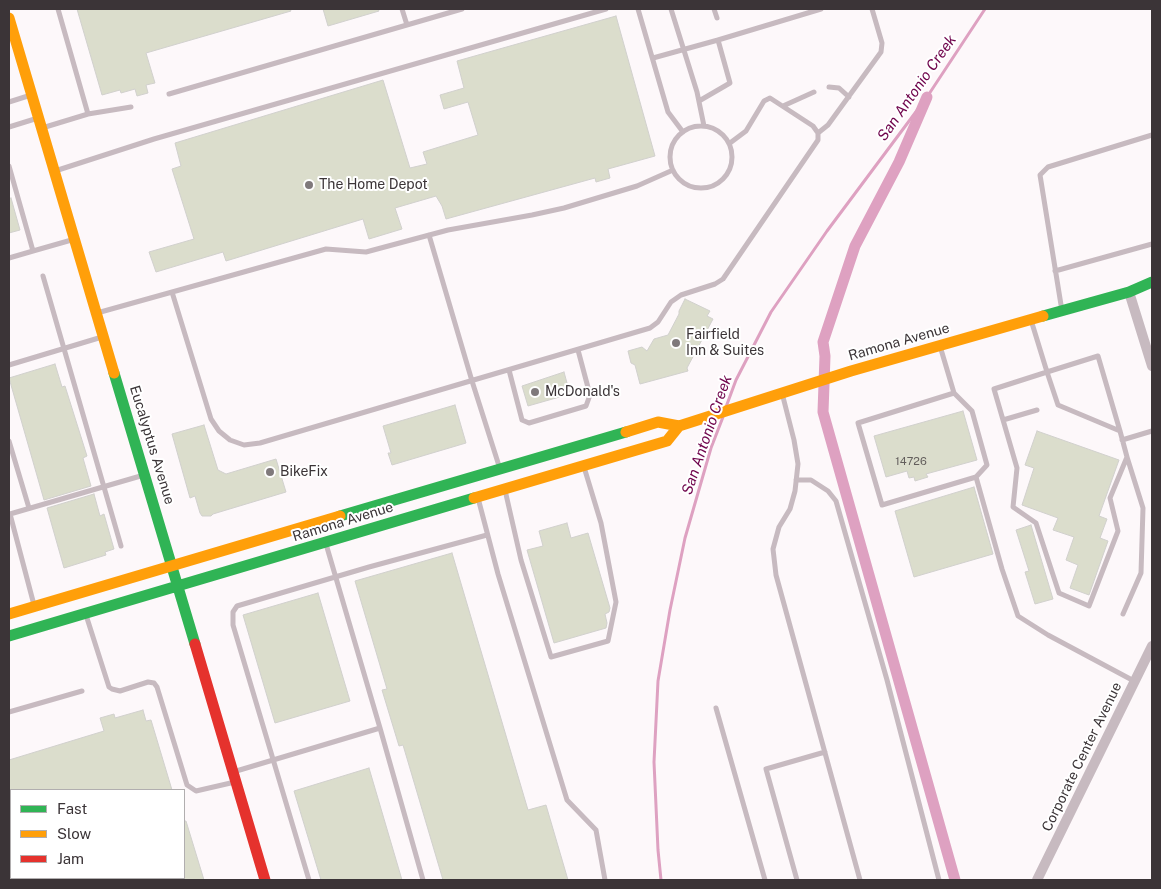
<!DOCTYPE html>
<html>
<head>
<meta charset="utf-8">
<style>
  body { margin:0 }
  #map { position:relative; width:1161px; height:889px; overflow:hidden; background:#fdf8fa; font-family:"Public Sans",sans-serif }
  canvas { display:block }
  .frame { position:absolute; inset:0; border:10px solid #3b3437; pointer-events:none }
  .legend { position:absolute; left:10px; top:789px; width:175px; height:90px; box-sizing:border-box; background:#fff; border:1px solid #b1aeaf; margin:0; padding:6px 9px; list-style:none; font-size:15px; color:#3b3437 }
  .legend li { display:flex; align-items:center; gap:10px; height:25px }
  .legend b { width:25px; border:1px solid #b1aeaf }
</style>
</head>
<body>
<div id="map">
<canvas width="1161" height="889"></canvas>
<div class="frame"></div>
<ul class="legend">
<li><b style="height:6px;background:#30b455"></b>Fast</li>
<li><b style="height:6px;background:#ff9f0a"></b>Slow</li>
<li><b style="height:6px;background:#e5322d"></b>Jam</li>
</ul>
</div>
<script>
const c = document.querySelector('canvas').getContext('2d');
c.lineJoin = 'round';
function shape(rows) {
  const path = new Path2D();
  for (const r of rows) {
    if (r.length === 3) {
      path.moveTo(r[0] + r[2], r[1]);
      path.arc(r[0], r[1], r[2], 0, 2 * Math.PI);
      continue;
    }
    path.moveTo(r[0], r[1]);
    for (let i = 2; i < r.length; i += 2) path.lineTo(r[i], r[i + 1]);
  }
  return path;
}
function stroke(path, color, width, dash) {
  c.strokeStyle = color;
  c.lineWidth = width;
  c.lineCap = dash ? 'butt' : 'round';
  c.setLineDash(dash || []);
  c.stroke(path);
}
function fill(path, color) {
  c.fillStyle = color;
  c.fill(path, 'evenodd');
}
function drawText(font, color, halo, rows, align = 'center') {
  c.font = font + ' "Public Sans",sans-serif';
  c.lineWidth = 4;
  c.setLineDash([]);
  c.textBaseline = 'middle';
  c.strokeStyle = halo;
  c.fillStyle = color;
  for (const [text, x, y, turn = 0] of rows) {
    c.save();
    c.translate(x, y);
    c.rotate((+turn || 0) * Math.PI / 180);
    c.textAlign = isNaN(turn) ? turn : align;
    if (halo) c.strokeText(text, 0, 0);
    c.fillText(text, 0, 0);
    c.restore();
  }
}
const stream = shape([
  [726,407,736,380,771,312,827,231,927,97,985,9],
  [661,880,658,850,654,762,658,681,670,610,685,538,711,448,723,417]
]);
const canal = shape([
  [927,97,899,162,855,246,823,342,825,356,823,412,955,880]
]);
const building = shape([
  [77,9,290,9,291,11,146,53,155,83,146,85,148,93,137,96,135,89,121,93,120,90,102,95,77,9],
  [323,9,378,9,379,11,328,26,323,9],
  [616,16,655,156,608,169,610,178,596,182,595,178,446,219,442,206,436,196,419,201,395,208,402,229,369,239,363,219,226,261,223,252,156,272,149,252,194,239,172,169,181,166,175,143,383,80,410,168,427,164,423,152,478,135,468,102,444,109,440,95,464,88,457,61,616,16],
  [11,198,20,230,9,233,9,199,11,198],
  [685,299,710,311,707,316,713,319,687,368,688,371,640,384,635,365,631,363,628,351,642,347,647,351,654,339,668,335,679,314,679,311,685,299],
  [55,364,62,387,65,386,87,456,83,458,91,486,44,500,9,378,55,364],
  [564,372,570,394,528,406,522,386,564,372],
  [455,405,466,443,392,465,388,453,391,453,383,426,455,405],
  [963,411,977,460,926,474,928,477,915,481,914,477,909,478,907,471,886,477,874,436,963,411],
  [204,425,218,470,226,474,276,459,286,492,213,514,211,516,202,516,200,513,195,496,190,498,172,434,204,425],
  [1037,431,1119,460,1099,516,1107,519,1100,538,1108,541,1089,595,1070,588,1078,565,1066,560,1074,537,1053,530,1058,518,1022,505,1034,468,1025,465,1037,431],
  [974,487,993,554,914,577,895,511,974,487],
  [94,494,100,516,104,514,114,549,105,552,106,555,64,568,47,508,94,494],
  [567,523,571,538,588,533,610,608,609,612,605,614,607,623,606,628,554,643,527,550,543,546,539,531,567,523],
  [1031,525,1053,599,1035,604,1025,572,1029,571,1016,530,1031,525],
  [452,553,528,810,546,805,568,880,443,880,403,745,399,746,382,690,387,689,355,581,452,553],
  [318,593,350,701,275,723,243,615,318,593],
  [143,710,146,721,151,720,172,790,9,790,9,760,104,731,100,718,114,714,115,718,143,710],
  [369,768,402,880,321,880,294,791,369,768],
  [184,821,186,821,204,880,184,880,184,821]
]);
const lane = shape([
  [58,9,88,114],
  [402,9,407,25],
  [638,9,668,112,683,132],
  [671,9,697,92,704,126],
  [714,9,717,18],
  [718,40,821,9],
  [653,58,718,40,730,83,699,101],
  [829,87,839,88,849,97],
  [169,94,462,9],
  [9,102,31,95],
  [783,106,814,92],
  [701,157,31],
  [9,127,38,118],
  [42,128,88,114,131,107],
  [818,133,828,125,881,52,882,43,872,9],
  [9,166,33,251,75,239],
  [55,171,154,139,606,9],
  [429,235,472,381,500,469],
  [9,258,33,251],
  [1055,271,1152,244],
  [43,276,121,546],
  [172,292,211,419,219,431,230,440,244,445,260,443,650,328,658,322,671,302,681,295,715,284,723,279,818,140,818,133,813,126,770,98,764,101,746,131,730,143],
  [1062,311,1040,175,1048,167,1152,135],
  [97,313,326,249,366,252,448,230,532,215,564,208,637,186,673,170],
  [1031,320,1047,372,994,389,1017,468,1013,507,1036,523,1059,593,1089,606,1118,531,1110,498,1127,457,1143,508,1141,573,1123,614],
  [940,346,954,393,972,411,987,465,976,477,882,505,858,423,954,393],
  [9,365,102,337],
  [509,370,522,420,529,423,586,406,590,395,578,350],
  [782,393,794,440,798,464,795,491,790,509,779,527,773,549,776,575,860,880],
  [1003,420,1037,410],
  [1120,431,1058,405,1047,372,1098,356,1120,431,1127,457],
  [1122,440,1152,431],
  [9,441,29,508],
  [976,477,1002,569,1018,616,1048,635,1134,681],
  [796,480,811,480,828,491,836,501,887,680,939,880],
  [505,490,521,560,551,657,608,641,616,602,601,523,584,467],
  [478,498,498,574,567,800,596,830,605,880],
  [34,605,10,514,144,475],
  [86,615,109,687,112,689,120,691,148,682,154,683,157,687,187,785,196,791,235,782],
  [716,708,765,880],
  [9,712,82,691],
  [380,728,423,880],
  [233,772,380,728,326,544],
  [309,880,233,625,233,612,237,606,369,567,487,535],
  [797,880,766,769,825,752]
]);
const street = shape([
  [1129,292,1152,366],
  [1037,880,1152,646]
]);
const fast = shape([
  [1043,316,1129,292,1152,282],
  [114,373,195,644],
  [340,516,626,432],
  [9,636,474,498]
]);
const slow = shape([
  [9,18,114,373],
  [626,432,658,422,679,426,851,371,1043,316],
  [474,498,667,441,679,426],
  [9,614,340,516]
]);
const jam = shape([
  [195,644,265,880]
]);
const markers = [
  [309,185,5,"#7f797b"],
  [676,343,5,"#7f797b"],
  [535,392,5,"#7f797b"],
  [270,472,5,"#7f797b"]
];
const numberNames = [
  ["14726",911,462]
];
const poiNames = [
  ["The Home Depot",319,185],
  ["Fairfield",686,335],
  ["Inn & Suites",686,351],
  ["McDonald's",545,392],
  ["BikeFix",280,472]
];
const streetNames = [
  ["Ramona Avenue",899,342,-16],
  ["Eucalyptus Avenue",152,445,73],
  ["Ramona Avenue",343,522,-17],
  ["Corporate Center Avenue",1082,757,-64]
];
const waterNames = [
  ["San Antonio Creek",917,88,-55],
  ["San Antonio Creek",707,435,-71]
];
stroke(stream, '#dea1c1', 3);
stroke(canal, '#dea1c1', 11);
fill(building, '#dbddcc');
stroke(building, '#d1d0cd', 1);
stroke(lane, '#c7bac0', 5);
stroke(street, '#c7bac0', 10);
stroke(fast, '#30b455', 11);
stroke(slow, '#ff9f0a', 11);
stroke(jam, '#e5322d', 11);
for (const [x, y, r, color] of markers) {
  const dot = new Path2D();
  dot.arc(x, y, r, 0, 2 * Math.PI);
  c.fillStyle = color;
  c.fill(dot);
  stroke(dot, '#fff', 2);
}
drawText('11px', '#635e5c', null, numberNames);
drawText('14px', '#3b3437', '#fff', poiNames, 'left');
drawText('14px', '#3b3437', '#fff', streetNames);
drawText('italic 15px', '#6f044c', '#fff', waterNames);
</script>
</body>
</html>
